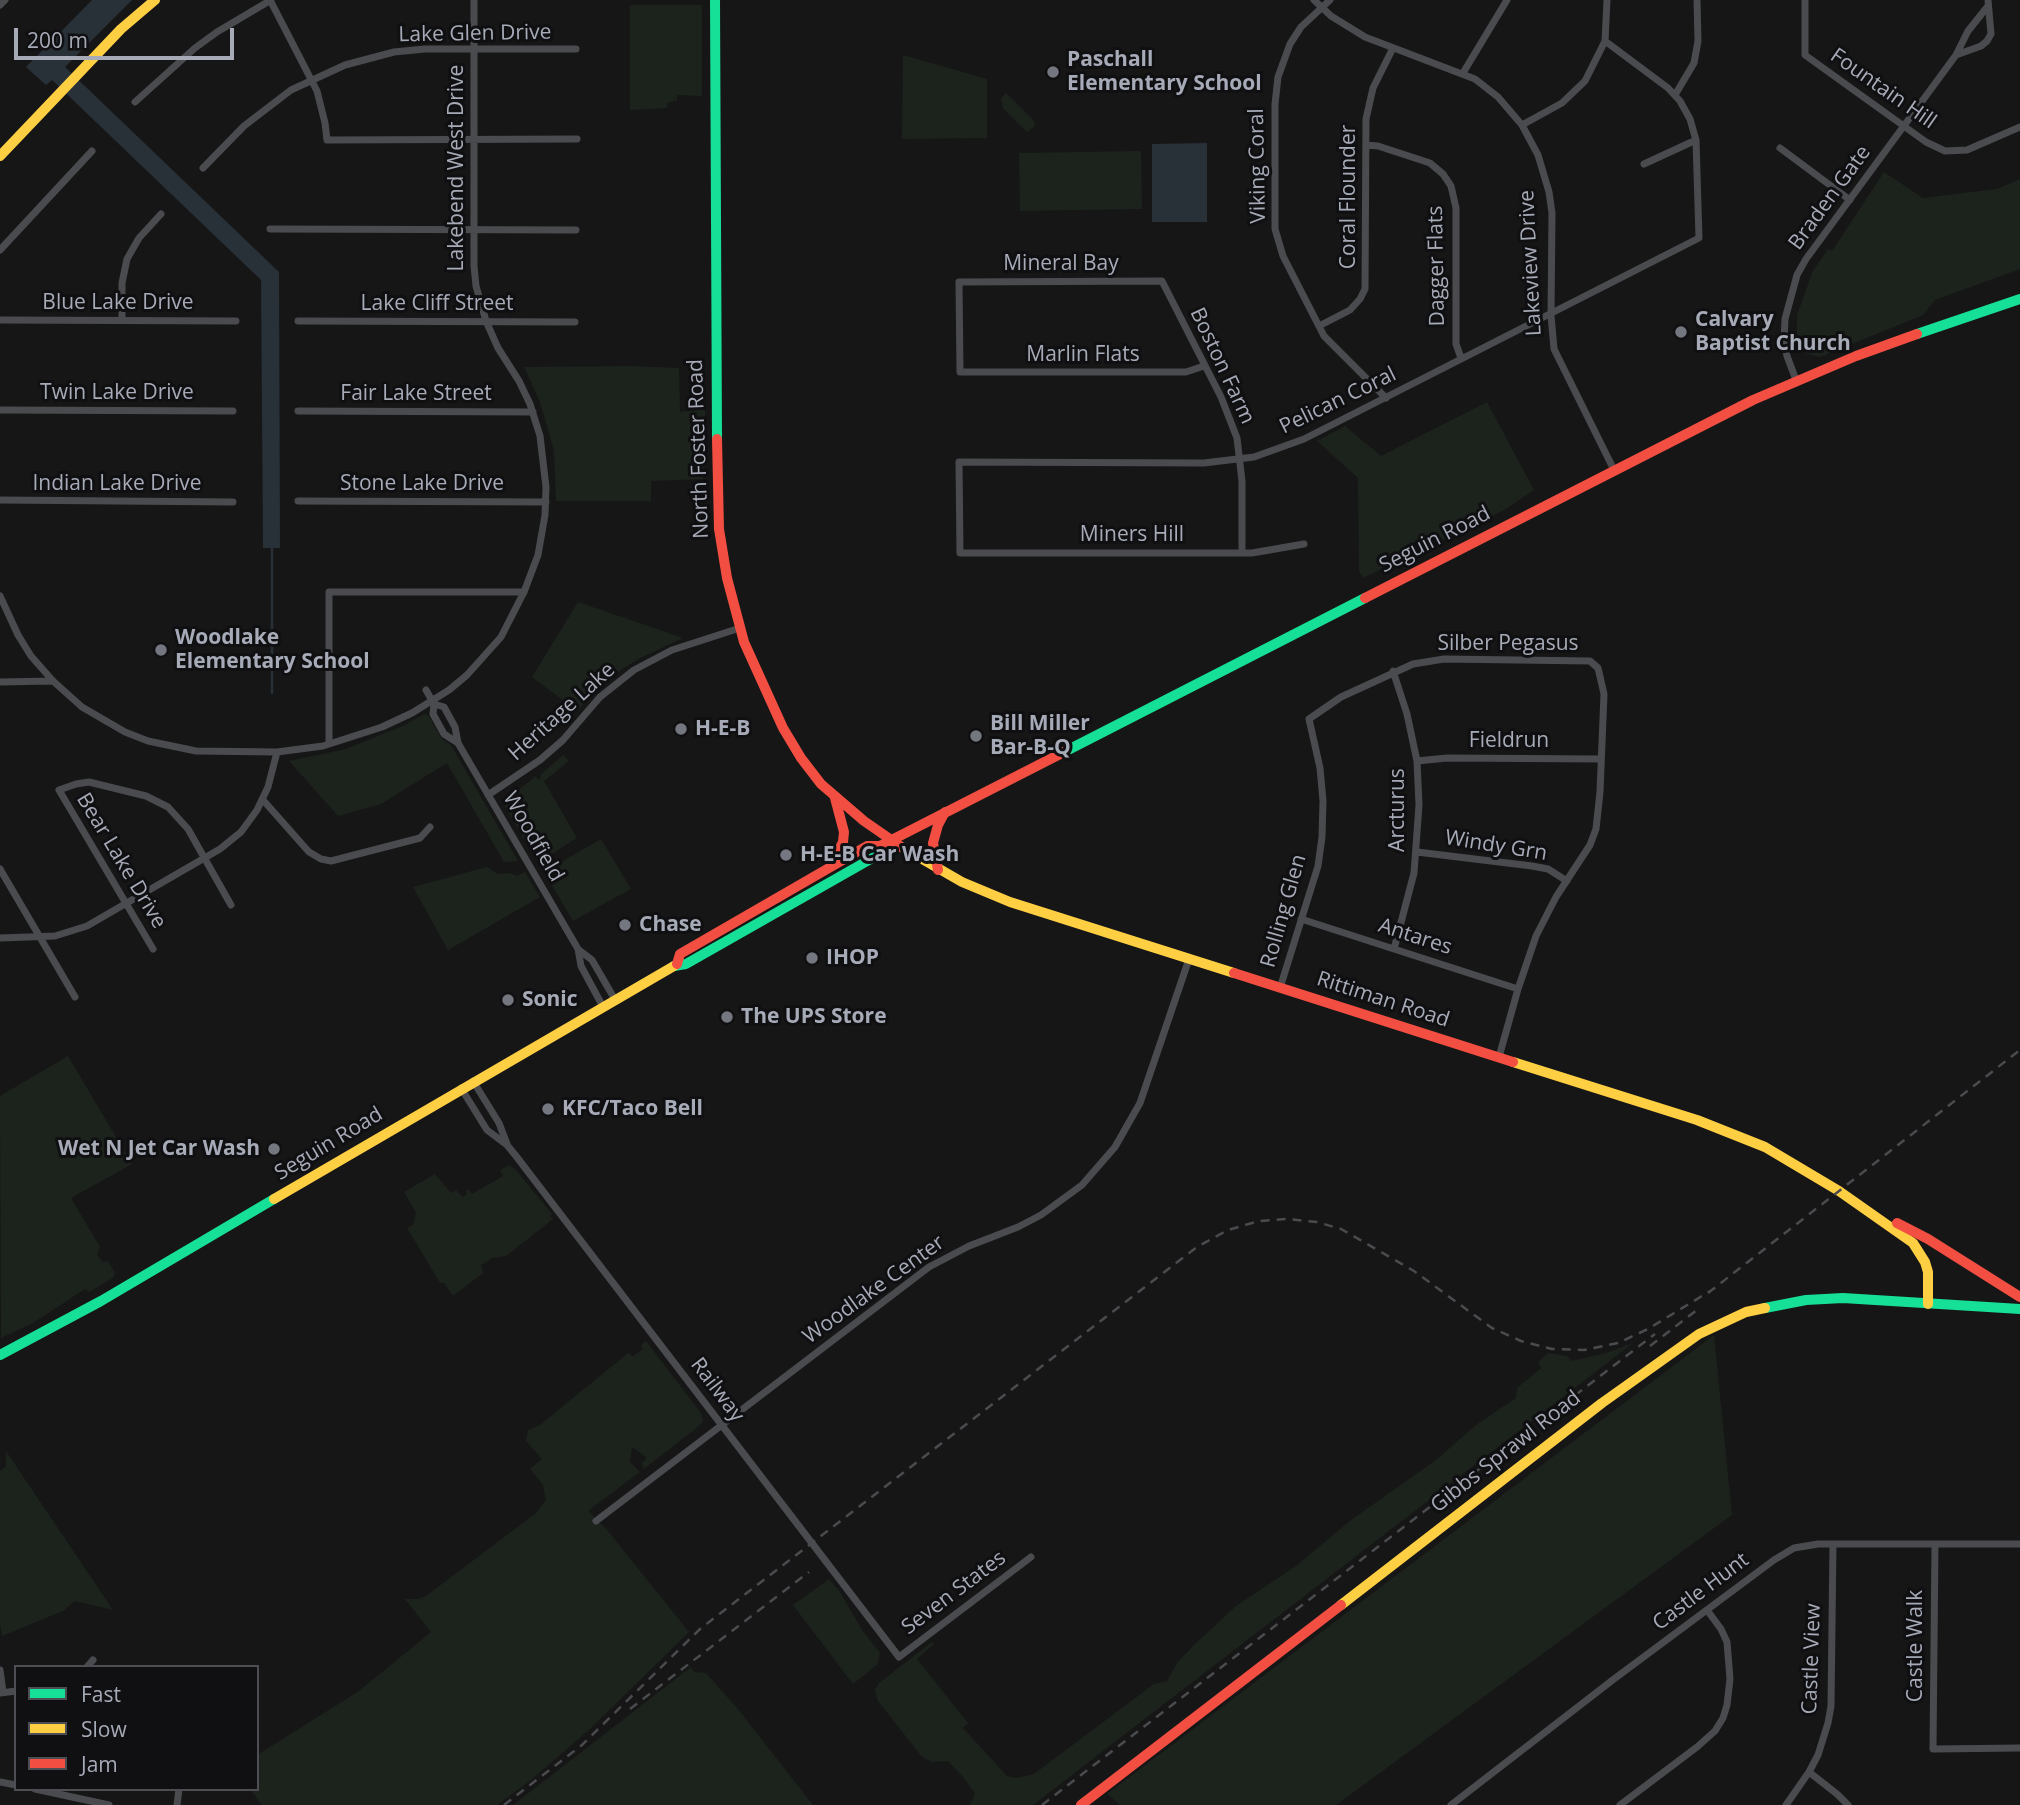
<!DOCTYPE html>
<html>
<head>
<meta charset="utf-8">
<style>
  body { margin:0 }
  #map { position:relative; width:2020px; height:1805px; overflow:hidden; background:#161616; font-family:"Open Sans",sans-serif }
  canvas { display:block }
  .legend { position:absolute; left:14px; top:1665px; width:245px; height:126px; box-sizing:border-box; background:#101012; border:2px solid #4c4e54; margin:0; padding:9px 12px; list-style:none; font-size:21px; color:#a6abb7 }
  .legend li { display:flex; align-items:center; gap:14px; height:35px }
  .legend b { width:35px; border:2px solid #4c4e54 }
  .scale { position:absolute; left:14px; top:28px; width:220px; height:32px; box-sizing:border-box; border:4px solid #a6abb7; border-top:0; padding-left:9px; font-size:21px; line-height:24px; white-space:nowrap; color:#a6abb7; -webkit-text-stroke:5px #101012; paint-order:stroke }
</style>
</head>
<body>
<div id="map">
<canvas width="2020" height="1805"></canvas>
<ul class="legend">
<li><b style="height:9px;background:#16e098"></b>Fast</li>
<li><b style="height:9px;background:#ffcf43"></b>Slow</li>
<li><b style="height:9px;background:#f24e42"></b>Jam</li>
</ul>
<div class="scale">200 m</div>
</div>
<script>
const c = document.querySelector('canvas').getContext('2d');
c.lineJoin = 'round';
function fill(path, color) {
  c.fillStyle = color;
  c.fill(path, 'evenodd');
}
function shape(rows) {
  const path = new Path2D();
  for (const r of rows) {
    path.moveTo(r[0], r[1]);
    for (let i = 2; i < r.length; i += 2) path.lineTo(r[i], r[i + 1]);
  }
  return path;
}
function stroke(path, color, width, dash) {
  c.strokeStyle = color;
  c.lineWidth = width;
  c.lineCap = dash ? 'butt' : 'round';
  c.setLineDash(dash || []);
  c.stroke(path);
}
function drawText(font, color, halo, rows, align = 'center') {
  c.font = font + ' "Open Sans",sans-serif';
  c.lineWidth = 6;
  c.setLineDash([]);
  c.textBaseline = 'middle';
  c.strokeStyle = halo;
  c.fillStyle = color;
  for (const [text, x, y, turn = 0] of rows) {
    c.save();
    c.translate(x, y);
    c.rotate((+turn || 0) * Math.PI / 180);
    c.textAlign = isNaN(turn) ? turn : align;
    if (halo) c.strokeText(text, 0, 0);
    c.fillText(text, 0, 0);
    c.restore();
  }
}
const green = shape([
  [630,5,702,5,702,96,677,95,677,101,668,102,667,108,630,110],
  [903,55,987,79,987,138,902,139],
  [1006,93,1035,122,1034,127,1027,132,1003,108,1001,98],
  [1141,151,1142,209,1020,211,1019,153],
  [1884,172,1923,198,1997,189,2020,179,2020,269,1935,300,1923,315,1820,357,1799,351,1797,346,1797,315,1813,271,1828,249,1832,251],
  [629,366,679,368,680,412,705,409,703,479,651,481,651,501,556,501,554,451,540,402,524,367],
  [1487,402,1534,490,1506,509,1363,578,1359,571,1358,478,1317,441,1345,426,1381,456],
  [578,602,683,638,640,658,619,671,596,690,577,711,532,677],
  [424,714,428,715,442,739,451,745,518,861,504,862,447,763,381,804,338,816,289,761,346,749,405,725],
  [563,755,569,761,544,781,577,838,542,860,533,854,505,807,504,801,536,776,538,779,541,778,540,775],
  [601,839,631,889,573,921,544,872],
  [487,867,498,874,510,873,517,876,525,872,540,897,448,950,413,887],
  [68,1056,132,1164,71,1198,100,1247,97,1254,102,1262,108,1261,115,1273,113,1278,89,1292,85,1289,33,1323,1,1338,0,1096],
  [509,1165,516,1170,552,1214,550,1216,553,1219,506,1256,492,1258,481,1265,483,1273,453,1296,444,1283,440,1283,407,1228,413,1225,416,1213,404,1192,435,1174,451,1193,456,1190,463,1197,467,1194,466,1190,469,1190,472,1194,503,1176,500,1170],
  [1714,1335,1732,1515,1336,1805,1120,1805,1107,1794],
  [646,1341,701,1413,703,1421,699,1426,644,1469,641,1463,646,1459,645,1456,632,1447,630,1462,640,1472,588,1511,608,1531,689,1632,590,1729,531,1780,497,1805,262,1805,250,1789,257,1789,257,1755,359,1691,431,1632,405,1599,419,1599,426,1596,536,1513,546,1500,543,1485,530,1469,542,1459,526,1441,528,1430,540,1425,628,1353,633,1356,643,1349,641,1345],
  [1633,1343,1033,1805,970,1805,975,1793,962,1776,948,1761,932,1762,922,1757,878,1701,875,1690,879,1683,932,1642,934,1644,917,1659,968,1723,963,1728,1007,1776,1016,1778,1034,1774,1154,1684,1167,1681,1177,1663,1195,1644,1236,1606,1296,1566,1351,1520,1436,1460,1476,1425,1516,1398,1517,1388,1541,1368,1538,1362,1548,1353,1567,1356,1572,1361,1606,1353],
  [6,1451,113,1610,75,1601,63,1611,2,1636,0,1624,0,1471,6,1466],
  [829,1579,840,1592,862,1630,880,1653,877,1665,853,1684,793,1605],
  [691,1667,694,1672,706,1673,738,1709,813,1805,513,1805]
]);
const water = shape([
  [92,0,132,0,65,67,279,272,280,548,263,548,261,280,52,80,46,85,26,67],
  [1207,143,1207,222,1152,222,1152,144]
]);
const stream = shape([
  [272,548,272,693]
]);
const street = shape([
  [270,0,317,91,325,123,327,140,577,139],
  [1314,0,1331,16,1365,37,1475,79,1498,97,1522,125,1538,155,1549,192,1552,213,1551,315,1554,349,1614,470],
  [1330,0,1301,27,1290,44,1278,77,1275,104,1275,229,1283,256,1324,336,1386,398],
  [1805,0,1805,55,1926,142,1945,151,1967,150,2020,127],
  [0,5,5,0],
  [1956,55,1981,46,1987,41,1991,34,1988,0],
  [1463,73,1507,0],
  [1675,95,1694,63,1698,41,1697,0],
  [135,102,195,48,217,32,271,0],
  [1522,125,1562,103,1585,81,1605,41,1607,0],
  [1366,145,1378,146,1430,163,1443,174,1451,186,1456,208,1456,344,1461,358],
  [1780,148,1850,200],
  [1644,164,1696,140],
  [203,168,244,126,291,90,345,65,394,52,425,49,576,49],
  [270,229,576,230],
  [0,250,92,151],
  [0,320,236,321],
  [122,320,122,283,127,259,139,238,161,214],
  [298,321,575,322],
  [1319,326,1350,310,1360,299,1365,289,1366,119,1373,88,1393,48],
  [1204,366,1186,372,960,372,959,282,1162,281,1221,397,1237,438,1242,481,1242,553],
  [1796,380,1787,356,1784,341,1785,319,1797,275,1806,259,1956,55,1968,31,1988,6],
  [0,410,233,411],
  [298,411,533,412],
  [0,500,233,502],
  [298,501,546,502],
  [1304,544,1252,553,960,553,959,462,1204,463,1254,457,1304,439,1699,238,1696,140,1690,119,1680,101,1668,88,1605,41],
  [0,596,18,635,31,656,53,681,82,707,125,732,148,741,196,751,277,752,323,746,382,727,412,713,449,690,467,675,501,637,524,592,538,555,545,515,546,487,540,436,530,404,519,381,498,348,486,321,476,286,474,266,474,0],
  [1393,671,1407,714,1417,761,1419,805,1414,873,1394,949],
  [0,682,53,681],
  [426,690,434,704,433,714,444,734,458,743],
  [434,704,444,707,455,727,458,743,578,949,581,966,602,1005],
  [329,744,329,592,524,592],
  [1417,761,1447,758,1601,759],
  [488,795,540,760,563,740,600,697,634,670,672,650,740,628],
  [263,800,309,852,321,859,331,861,420,838,430,827],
  [1417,852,1532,866,1548,869,1567,881],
  [0,869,75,997],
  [1301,919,1518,989],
  [0,938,55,936,87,926,220,849,241,832,257,810,268,787,277,752],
  [153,949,59,790,76,784,89,782,146,796,168,807,188,829,231,905],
  [579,950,592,960,614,998],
  [1280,988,1318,866,1322,837,1323,801,1320,768,1309,719,1341,697,1413,664,1444,659,1590,661,1598,668,1604,694,1600,792,1596,829,1590,845,1556,897,1536,936,1518,989,1499,1057],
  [473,1081,499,1123,507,1144],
  [461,1088,487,1130,507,1145,516,1156,899,1657,1031,1557],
  [596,1521,929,1267,969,1246,1018,1227,1041,1215,1082,1185,1115,1147,1140,1103,1189,959],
  [1935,1544,1933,1749,2020,1748],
  [87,1667,93,1660],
  [0,1670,3,1692],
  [0,1693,16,1691],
  [1809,1772,1837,1794,1848,1805],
  [0,1782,16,1785],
  [35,1789,109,1805],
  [177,1805,179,1789],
  [1451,1805,1614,1679,1774,1560,1794,1548,1818,1544,2020,1544],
  [1620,1805,1697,1747,1715,1731,1723,1718,1727,1705,1730,1679,1727,1642,1721,1629,1707,1610],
  [1786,1805,1809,1772,1818,1755,1828,1723,1831,1706,1833,1544]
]);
const fast = shape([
  [715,0,717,439],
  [1917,334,2020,299],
  [1066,751,1365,598],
  [674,966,686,964,876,856,880,846],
  [1765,1308,1806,1300,1843,1298,2020,1309],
  [0,1355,101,1301,274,1199]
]);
const slow = shape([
  [0,156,121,29,155,0],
  [903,848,962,882,1010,902,1234,973],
  [1513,1062,1697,1120,1765,1147,1839,1191,1913,1243,1925,1262,1928,1272,1928,1304],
  [274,1199,674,966],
  [1341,1605,1602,1403,1699,1334,1746,1312,1765,1308]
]);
const jam = shape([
  [717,439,719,529,727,578,744,642,783,728,801,758,821,784,864,821,903,848],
  [1365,598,1753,400,1856,356,1917,334],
  [832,864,843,842,844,832,835,798],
  [938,870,933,843,938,825,945,812],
  [677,964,680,954,867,846,880,846,1066,751],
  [1234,973,1513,1062],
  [1897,1223,1928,1239,2020,1297],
  [1081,1805,1341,1605]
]);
const rail = shape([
  [1708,1293,2020,1050],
  [1650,1346,1697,1310],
  [630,1709,809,1572],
  [504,1805,582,1745,700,1629,1197,1247,1228,1230,1259,1221,1287,1219,1317,1222,1341,1229,1414,1271,1492,1328,1521,1341,1552,1349,1584,1350,1618,1343,1648,1329,1715,1288],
  [1042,1805,1655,1334]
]);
const markers = [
  [1053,72,7,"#74777f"],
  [1681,332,7,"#74777f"],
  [161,650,7,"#74777f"],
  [681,729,7,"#74777f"],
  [976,736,7,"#74777f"],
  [786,855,7,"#74777f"],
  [625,925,7,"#74777f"],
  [812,958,7,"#74777f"],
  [508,1000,7,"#74777f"],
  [727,1017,7,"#74777f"],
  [548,1109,7,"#74777f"],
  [274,1149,7,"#74777f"]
];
const streetNames = [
  ["Lake Glen Drive",475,34,-1],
  ["Fountain Hill",1883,89,35],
  ["Viking Coral",1258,166,-91],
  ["Lakebend West Drive",457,168,-90],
  ["Coral Flounder",1349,197,-90],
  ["Braden Gate",1830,198,-54],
  ["Lakeview Drive",1531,263,-93],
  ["Mineral Bay",1061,264],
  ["Dagger Flats",1437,266,-91],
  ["Blue Lake Drive",118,303],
  ["Lake Cliff Street",437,304],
  ["Marlin Flats",1083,355],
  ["Boston Farm",1222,366,65],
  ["Twin Lake Drive",117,393],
  ["Fair Lake Street",416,394],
  ["Pelican Coral",1338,401,-26],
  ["North Foster Road",699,449,-92],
  ["Indian Lake Drive",117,484],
  ["Stone Lake Drive",422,484],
  ["Miners Hill",1132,535],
  ["Seguin Road",1435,540,-27],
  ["Silber Pegasus",1508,644],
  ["Heritage Lake",562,712,-42],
  ["Fieldrun",1509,741],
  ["Arcturus",1398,810,-90],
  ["Woodfield",533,837,60],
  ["Windy Grn",1496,846,9],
  ["Bear Lake Drive",121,861,59],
  ["Rolling Glen",1284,911,-74],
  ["Antares",1415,937,18],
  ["Rittiman Road",1383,1000,18],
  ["Seguin Road",329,1144,-31],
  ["Woodlake Center",874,1290,-36],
  ["Railway",717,1390,53],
  ["Gibbs Sprawl Road",1506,1452,-38],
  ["Castle Hunt",1701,1592,-37],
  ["Seven States",954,1593,-37],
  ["Castle Walk",1916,1646,-90],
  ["Castle View",1812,1659,-88]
];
const poiNames = [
  ["Paschall",1067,60],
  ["Elementary School",1067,84],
  ["Calvary",1695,320],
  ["Baptist Church",1695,344],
  ["Woodlake",175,638],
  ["Elementary School",175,662],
  ["Bill Miller",990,724],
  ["Bar-B-Q",990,748],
  ["H-E-B",695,729],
  ["H-E-B Car Wash",800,855],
  ["Chase",639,925],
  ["IHOP",826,958],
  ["Sonic",522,1000],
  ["The UPS Store",741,1017],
  ["KFC/Taco Bell",562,1109],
  ["Wet N Jet Car Wash",260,1149,"right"]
];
fill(green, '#1c231d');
fill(water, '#283038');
stroke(stream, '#283038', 2.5);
stroke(street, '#4a4b4f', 7);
stroke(fast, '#16e098', 10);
stroke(slow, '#ffcf43', 10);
stroke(jam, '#f24e42', 10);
stroke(rail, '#494b4e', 2.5, [9, 7]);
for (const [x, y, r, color] of markers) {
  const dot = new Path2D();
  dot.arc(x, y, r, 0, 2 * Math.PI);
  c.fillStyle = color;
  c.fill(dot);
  stroke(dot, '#101012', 2.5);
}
drawText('21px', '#a6abb7', '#101012', streetNames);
drawText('bold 21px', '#a6abb7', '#101012', poiNames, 'left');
</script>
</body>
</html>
